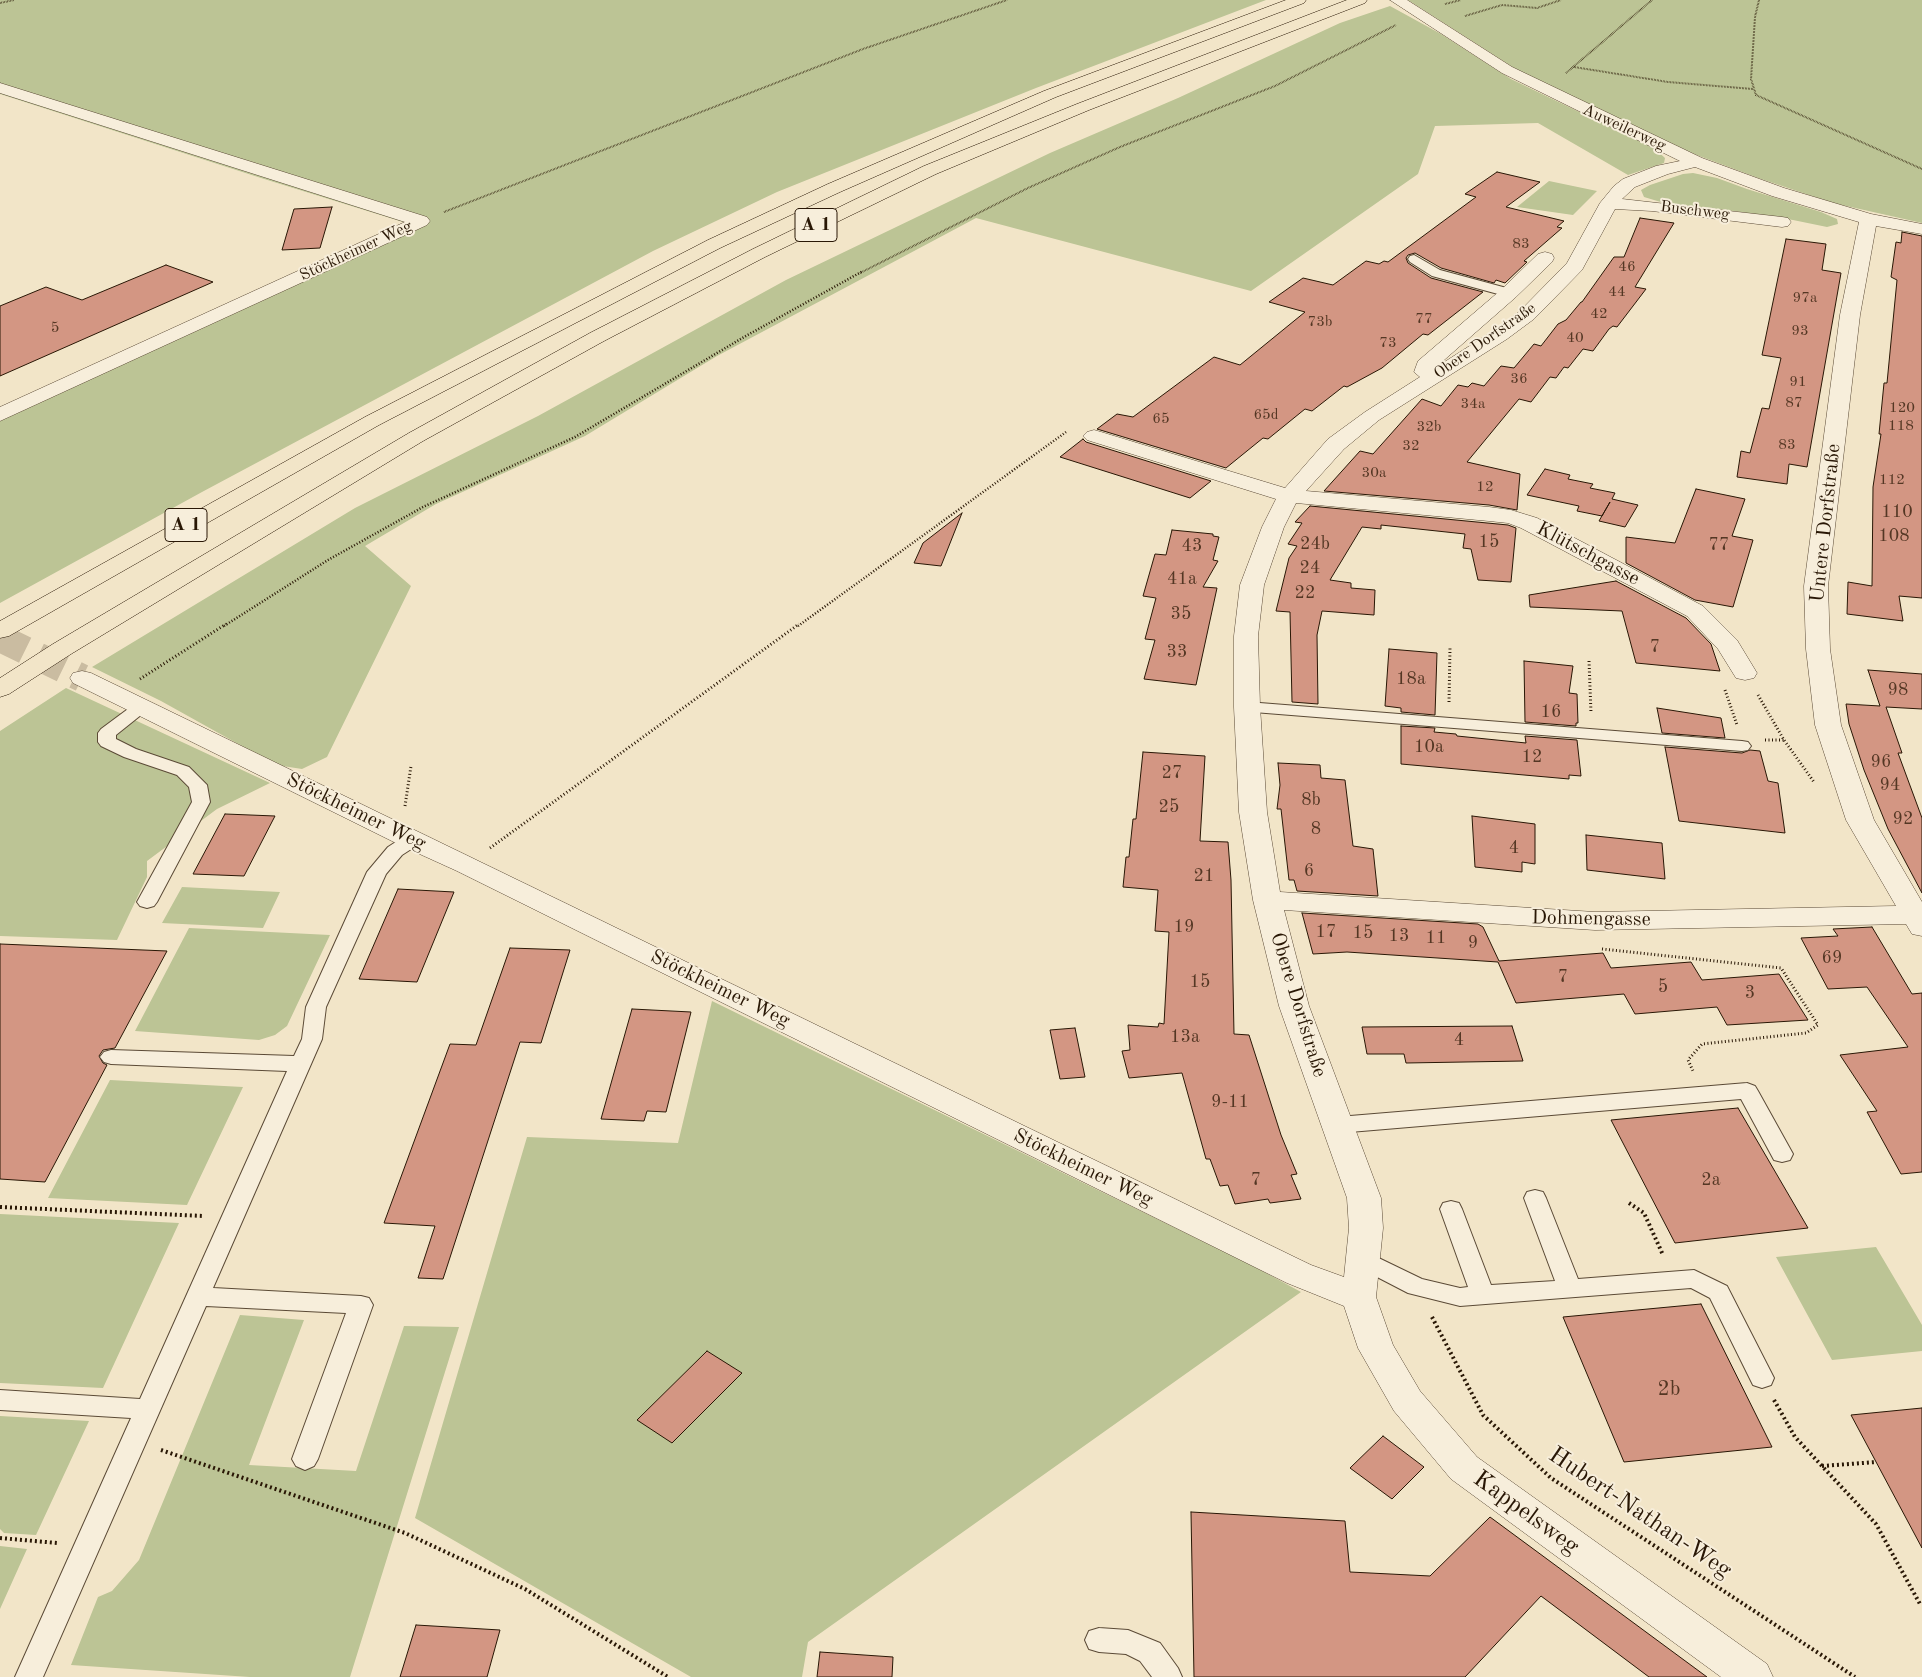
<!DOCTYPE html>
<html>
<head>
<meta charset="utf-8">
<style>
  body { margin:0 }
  canvas { display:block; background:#f2e5c8 }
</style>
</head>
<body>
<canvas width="1922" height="1677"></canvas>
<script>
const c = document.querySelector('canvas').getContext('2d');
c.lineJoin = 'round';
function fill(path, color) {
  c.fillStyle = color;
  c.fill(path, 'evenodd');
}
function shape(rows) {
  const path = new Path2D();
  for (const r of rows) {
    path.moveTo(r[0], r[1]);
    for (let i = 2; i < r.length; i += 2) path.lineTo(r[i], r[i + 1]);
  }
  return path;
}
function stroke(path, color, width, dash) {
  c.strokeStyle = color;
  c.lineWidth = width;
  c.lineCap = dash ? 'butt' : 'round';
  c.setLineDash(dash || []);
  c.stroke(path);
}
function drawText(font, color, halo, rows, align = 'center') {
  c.font = font + ' "Old Standard TT",serif';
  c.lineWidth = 4;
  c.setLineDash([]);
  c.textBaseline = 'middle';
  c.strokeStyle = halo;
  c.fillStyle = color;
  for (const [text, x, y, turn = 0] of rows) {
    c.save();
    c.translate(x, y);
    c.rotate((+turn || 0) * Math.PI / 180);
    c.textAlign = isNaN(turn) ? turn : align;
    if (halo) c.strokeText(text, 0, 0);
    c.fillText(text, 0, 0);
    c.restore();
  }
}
const green = shape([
  [0,0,1266,0,1036,88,777,192,653,251,202,492,0,603,0,421,419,227,261,178,0,94],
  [1408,0,1922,0,1922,223,1833,203,1761,179,1694,154,1528,77],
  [1390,6,1441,34,1511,79,1654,148,1665,158,1664,163,1628,175,1538,123,1435,126,1418,174,1251,291,976,218,717,356,585,436,436,504,365,546,411,586,327,757,302,769,276,765,161,701,92,667,355,508,538,416,786,280,1050,153,1178,98,1340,23],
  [1693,173,1717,178,1747,189,1821,212,1837,219,1838,224,1827,227,1793,220,1734,211,1664,203,1644,197,1641,190,1650,185,1683,174],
  [1549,181,1597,191,1573,215,1517,207],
  [66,688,270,783,217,809,147,861,147,877,117,940,0,936,0,731],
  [182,887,280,892,263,928,162,923],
  [189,928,330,935,287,1026,275,1035,259,1040,135,1031],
  [712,1001,1255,1267,1301,1292,808,1642,802,1677,691,1677,415,1518,527,1137,678,1143],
  [110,1080,243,1087,187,1205,48,1198],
  [0,1214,179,1223,103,1388,0,1383],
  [1876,1247,1922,1325,1922,1351,1832,1360,1776,1257],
  [240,1315,304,1320,249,1465,356,1471,404,1326,459,1327,350,1677,250,1677,71,1665,98,1597,112,1591,139,1560],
  [0,1416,89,1421,36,1535,4,1533,0,1529],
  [0,1546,27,1549,0,1609]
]);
const building = shape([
  [1497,172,1540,182,1506,207,1564,221,1557,227,1562,228,1524,261,1527,262,1505,283,1496,280,1494,283,1441,268,1415,253,1408,255,1406,258,1408,263,1431,278,1483,292,1428,335,1423,334,1382,368,1347,387,1344,386,1312,411,1305,409,1268,439,1263,438,1226,468,1097,429,1117,414,1133,417,1214,357,1240,365,1305,312,1269,302,1303,278,1333,285,1366,261,1379,264,1384,261,1388,262,1476,197,1465,194,1497,172],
  [332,207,320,248,282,250,294,209,332,207],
  [1640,218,1674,223,1635,287,1646,289,1617,327,1613,326,1609,329,1593,351,1583,349,1568,368,1564,367,1556,378,1550,377,1531,402,1519,399,1467,462,1520,474,1517,510,1489,505,1324,491,1360,451,1373,454,1422,399,1441,406,1458,385,1468,387,1472,383,1484,386,1501,366,1514,368,1534,344,1541,346,1558,324,1566,320,1581,302,1582,302,1614,257,1624,257,1640,218],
  [1902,232,1922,236,1922,598,1899,596,1903,621,1847,614,1848,582,1872,586,1873,487,1881,434,1879,434,1884,383,1887,383,1897,280,1891,277,1896,242,1901,243,1902,232],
  [1786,239,1826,244,1822,270,1841,273,1807,467,1789,464,1787,484,1737,477,1741,451,1750,453,1762,408,1769,409,1781,358,1762,355,1786,239],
  [166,265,213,282,0,376,0,306,46,287,82,300,166,265],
  [1083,439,1086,442,1211,481,1190,498,1060,457,1083,439],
  [1545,469,1570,475,1568,479,1593,484,1590,488,1615,493,1612,499,1638,505,1625,527,1599,521,1610,502,1602,516,1577,511,1579,506,1527,495,1545,469],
  [1696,489,1745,499,1732,536,1753,540,1733,607,1695,600,1626,563,1626,537,1675,543,1696,489],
  [1310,506,1508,525,1516,528,1511,582,1478,580,1471,549,1463,548,1465,534,1381,525,1381,529,1362,527,1330,580,1351,583,1351,588,1375,590,1374,615,1322,611,1317,635,1318,704,1292,702,1290,612,1276,611,1289,558,1297,546,1288,544,1302,523,1295,522,1310,506],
  [962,513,941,566,914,563,923,543,962,513],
  [1172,530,1213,534,1213,536,1219,537,1213,560,1218,561,1203,587,1217,588,1196,685,1144,679,1155,640,1145,639,1156,598,1143,596,1155,554,1166,555,1172,530],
  [1616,581,1686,618,1711,644,1720,671,1636,663,1622,611,1530,607,1529,595,1616,581],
  [1389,649,1437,653,1435,715,1401,712,1401,708,1385,706,1389,649],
  [1524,661,1573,666,1569,693,1577,694,1578,723,1576,723,1576,726,1525,722,1524,661],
  [1868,670,1922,674,1922,709,1886,707,1902,753,1898,753,1922,818,1922,893,1888,829,1864,770,1849,724,1846,704,1880,706,1868,670],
  [1657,708,1721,718,1725,738,1662,733,1657,708],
  [1401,726,1435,728,1434,732,1456,734,1457,736,1526,743,1525,736,1577,740,1581,776,1569,775,1569,779,1401,764,1401,726],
  [1665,747,1742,753,1750,750,1760,751,1768,781,1778,783,1785,833,1679,821,1665,747],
  [1143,752,1205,756,1200,841,1228,842,1231,880,1234,1034,1249,1035,1281,1135,1297,1174,1291,1175,1301,1199,1270,1203,1268,1199,1235,1204,1228,1185,1220,1186,1210,1159,1206,1159,1182,1073,1129,1078,1122,1051,1130,1050,1128,1025,1158,1027,1159,1023,1164,1024,1169,932,1155,931,1158,890,1123,887,1126,857,1129,857,1133,819,1136,819,1143,752],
  [1278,763,1320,765,1321,778,1345,780,1353,846,1373,849,1378,896,1297,891,1294,880,1289,880,1281,809,1277,809,1280,785,1278,763],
  [225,814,275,816,244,876,193,874,225,814],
  [1472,816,1535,824,1535,864,1522,862,1522,872,1475,867,1472,816],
  [1586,835,1662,843,1665,879,1587,870,1586,835],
  [398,889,454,892,417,982,359,979,398,889],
  [1302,913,1478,924,1483,927,1499,961,1603,953,1611,968,1691,962,1702,980,1779,974,1808,1020,1727,1025,1717,1007,1635,1014,1624,994,1516,1003,1498,962,1347,952,1313,954,1302,913],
  [1872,927,1912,994,1922,993,1922,1172,1901,1174,1867,1112,1877,1111,1840,1055,1908,1047,1867,987,1828,989,1801,938,1838,936,1833,929,1872,927],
  [0,944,167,951,115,1048,103,1050,99,1056,103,1063,107,1065,45,1182,0,1179,0,944],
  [510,948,570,950,541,1043,520,1042,443,1279,418,1278,435,1226,384,1223,450,1044,476,1045,510,948],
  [632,1009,691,1012,666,1112,647,1111,644,1121,601,1119,632,1009],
  [1512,1026,1523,1061,1406,1063,1404,1054,1367,1054,1362,1027,1512,1026],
  [1075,1028,1085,1077,1060,1079,1050,1030,1075,1028],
  [1738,1108,1808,1228,1675,1243,1611,1120,1738,1108],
  [1701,1304,1772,1447,1624,1462,1563,1317,1701,1304],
  [707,1351,742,1373,672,1443,637,1420,707,1351],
  [1922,1408,1922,1548,1851,1415,1922,1408],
  [1383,1436,1424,1467,1392,1499,1350,1468,1383,1436],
  [1191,1512,1345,1521,1350,1572,1430,1576,1490,1517,1707,1677,1649,1677,1541,1596,1465,1677,1194,1677,1191,1512],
  [416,1625,500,1630,487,1677,400,1677,416,1625],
  [820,1652,893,1657,892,1677,817,1677,820,1652]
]);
const minorTunnel = shape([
  [0,638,82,678]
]);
const pathFar3 = shape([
  [1759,0,1755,17,1751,79,1756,95,1922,169],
  [0,3,14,0],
  [1445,4,1461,0],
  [1465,16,1502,5,1537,8,1561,0],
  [1574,67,1668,82,1753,89],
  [1566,73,1652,0],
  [444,212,863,49,1007,0],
  [860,273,1028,188,1120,147,1275,86,1396,25]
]);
const pathFar2 = shape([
  [224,626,328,560,423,507,575,437,744,337,863,271],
  [798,626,1066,432]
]);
const pathFar1 = shape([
  [1589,661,1591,713],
  [140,679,226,624],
  [1725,690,1737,725],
  [1758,695,1784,740,1814,782],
  [1449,702,1450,648],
  [1765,740,1784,740],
  [405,806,411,766],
  [490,848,799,624],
  [1602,949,1781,968,1818,1025,1806,1033,1702,1044,1688,1060,1693,1071]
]);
const path = shape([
  [1629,1203,1644,1213,1663,1255],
  [0,1207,204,1216],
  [1432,1317,1483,1415,1551,1478,1855,1677],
  [1774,1400,1795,1437,1876,1524,1920,1604,1922,1603],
  [161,1450,405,1533,525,1589,668,1677],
  [1822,1466,1876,1462],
  [0,1538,57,1543]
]);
const service = shape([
  [1414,255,1440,270,1514,290,1515,293,1509,297,1432,276,1410,262,1408,259,1410,256,1414,255],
  [142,702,148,703,151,707,116,735,116,739,136,749,189,767,207,785,210,802,157,902,154,906,147,908,140,906,137,902,192,802,189,787,177,775,124,757,101,746,98,742,98,733,101,729,136,703,142,702],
  [1247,702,1742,741,1748,742,1751,746,1748,750,1742,751,1241,711,1238,707,1241,703,1247,702],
  [412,834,419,836,421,840,419,844,402,855,386,874,326,1007,322,1039,213,1288,361,1296,369,1298,373,1305,318,1459,314,1466,305,1470,296,1466,292,1459,346,1313,206,1306,43,1677,15,1677,131,1418,0,1410,0,1390,140,1399,287,1071,111,1064,104,1062,100,1057,104,1052,111,1050,294,1056,302,1039,306,1007,367,872,388,847,405,836,412,834],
  [1747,1083,1755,1086,1758,1091,1793,1154,1790,1160,1782,1162,1774,1160,1741,1099,1338,1133,1330,1131,1327,1125,1330,1119,1338,1117,1747,1083],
  [1535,1190,1543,1192,1546,1198,1578,1279,1694,1270,1727,1286,1774,1378,1771,1385,1762,1388,1753,1385,1710,1298,1691,1288,1460,1306,1408,1293,1354,1265,1350,1259,1354,1253,1362,1250,1422,1279,1460,1288,1468,1287,1440,1209,1443,1203,1451,1201,1459,1203,1462,1209,1491,1285,1555,1281,1524,1198,1527,1192,1535,1190],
  [1099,1628,1128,1630,1160,1643,1178,1668,1182,1677,1152,1677,1140,1661,1126,1654,1099,1652,1089,1649,1085,1640,1089,1631,1099,1628]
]);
const minor = shape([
  [1390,0,1407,0,1512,67,1702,158,1784,188,1871,214,1922,224,1922,234,1876,226,1860,315,1828,586,1830,649,1841,725,1874,820,1922,902,1922,936,1912,934,1906,924,1595,930,1284,910,1309,1006,1381,1198,1383,1228,1376,1297,1393,1345,1420,1391,1477,1457,1767,1664,1773,1677,1721,1677,1451,1479,1394,1411,1358,1348,1344,1306,1287,1283,457,871,402,846,73,683,70,678,73,673,82,671,91,673,1311,1265,1344,1277,1349,1228,1347,1198,1279,1006,1253,900,1239,812,1234,707,1234,636,1240,585,1262,527,1276,499,1087,440,1083,436,1087,432,1094,430,1101,432,1285,488,1328,439,1365,412,1420,377,1414,372,1418,361,1502,289,1538,254,1545,252,1552,254,1554,258,1552,262,1516,297,1435,368,1493,331,1520,311,1567,263,1600,203,1614,186,1623,179,1656,166,1680,161,1502,73,1390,0],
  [1695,167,1772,196,1859,222,1840,315,1804,586,1806,649,1815,725,1846,820,1896,906,1595,912,1280,892,1267,812,1260,707,1258,636,1264,585,1284,527,1296,503,1489,521,1508,523,1521,528,1687,616,1718,649,1736,678,1745,680,1754,678,1757,673,1737,640,1703,606,1537,518,1511,510,1489,507,1306,491,1344,449,1379,420,1507,339,1534,319,1582,270,1615,209,1652,211,1782,227,1788,226,1791,222,1788,218,1782,217,1622,199,1635,187,1668,174,1695,167],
  [0,83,427,217,430,221,427,225,0,421,0,407,405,222,0,93,0,83]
]);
const motorway = shape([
  [1286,0,1306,0,1304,3,1056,97,840,192,720,248,379,425,9,636,0,638,0,621,365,417,708,240,828,184,1044,91,1286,0],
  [1347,0,1367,0,1365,3,1089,110,936,174,765,257,604,341,423,441,71,654,9,694,0,697,0,678,53,644,409,433,590,333,753,249,924,166,1077,104,1347,0]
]);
const farNumbernames = [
  ["83",1521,244],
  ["46",1627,267],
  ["44",1617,292],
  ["97a",1805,298],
  ["42",1599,314],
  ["77",1424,319],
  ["73b",1320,322],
  ["5",55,328],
  ["93",1800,331],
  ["40",1575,338],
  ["73",1388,343],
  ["36",1519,379],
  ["91",1798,382],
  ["87",1794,403],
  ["34a",1473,404],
  ["120",1902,408],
  ["65d",1266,415],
  ["65",1161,419],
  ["118",1901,426],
  ["32b",1429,427],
  ["83",1787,445],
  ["32",1411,446],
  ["30a",1374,473],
  ["112",1892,480],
  ["12",1485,487]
];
const farStreetnames = [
  ["Auweilerweg",1624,128,25],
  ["Buschweg",1695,211,7],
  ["Stöckheimer Weg",356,251,-25],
  ["Obere Dorfstraße",1485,341,-35]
];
const numberNames = [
  ["110",1897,512],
  ["108",1894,536],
  ["15",1489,542],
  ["24b",1315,544],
  ["77",1719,545],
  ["43",1192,546],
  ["24",1310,568],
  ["41a",1182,579],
  ["22",1305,593],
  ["35",1181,614],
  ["7",1655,647],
  ["33",1177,652],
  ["18a",1411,679],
  ["98",1898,690],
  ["16",1551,712],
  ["10a",1429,747],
  ["12",1532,757],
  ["96",1881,762],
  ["27",1172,773],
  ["94",1890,785],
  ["8b",1311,800],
  ["25",1169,807],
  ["92",1903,819],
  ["8",1316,829],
  ["4",1514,848],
  ["6",1309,871],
  ["21",1204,876],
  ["19",1184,927],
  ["17",1326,932],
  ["15",1363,933],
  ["13",1399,936],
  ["11",1436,938],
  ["9",1473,943],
  ["69",1832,958],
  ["7",1563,977],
  ["15",1200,982],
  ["5",1663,987],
  ["3",1750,993],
  ["13a",1185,1037],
  ["4",1459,1040],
  ["9-11",1230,1102],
  ["7",1256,1180],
  ["2a",1711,1180]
];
const shields = [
  [816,225,42],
  [186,525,42]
];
const shieldNames = [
  ["A 1",816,225],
  ["A 1",186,525]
];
const streetNames = [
  ["Untere Dorfstraße",1826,523,-84],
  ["Klütschgasse",1588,554,28],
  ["Stöckheimer Weg",356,812,26],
  ["Dohmengasse",1591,919,1],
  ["Stöckheimer Weg",720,989,26],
  ["Obere Dorfstraße",1298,1005,73],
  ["Stöckheimer Weg",1083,1168,26]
];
const nearNumbernames = [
  ["2b",1669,1389]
];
const nearStreetnames = [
  ["Kappelsweg",1526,1513,36],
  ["Hubert-Nathan-Weg",1640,1513,34]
];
fill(green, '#bcc495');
fill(building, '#d39683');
stroke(building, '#291705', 1);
stroke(minorTunnel, '#cabca1', 28, [28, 14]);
stroke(service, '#5b4a36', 2);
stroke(minor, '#5b4a36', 1);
stroke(motorway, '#291705', 1);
stroke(pathFar3, '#291705', 2, [0.5, 1]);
stroke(pathFar2, '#291705', 2.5, [1, 2]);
stroke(pathFar1, '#291705', 3, [1, 2.5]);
stroke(path, '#291705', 4, [2, 3]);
fill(service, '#f7eedb');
fill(minor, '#f7eedb');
fill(motorway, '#f2e5c8');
drawText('15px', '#543724', null, farNumbernames);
drawText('16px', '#291705', '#f7eedb', farStreetnames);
drawText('18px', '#543724', null, numberNames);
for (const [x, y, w] of shields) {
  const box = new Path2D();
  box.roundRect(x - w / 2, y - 16.5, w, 33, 4);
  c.fillStyle = '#f7eedb';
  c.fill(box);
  stroke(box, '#291705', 1);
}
drawText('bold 19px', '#291705', null, shieldNames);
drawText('20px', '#291705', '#f7eedb', streetNames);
drawText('21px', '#543724', null, nearNumbernames);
drawText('24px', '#291705', '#f7eedb', nearStreetnames);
</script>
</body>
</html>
